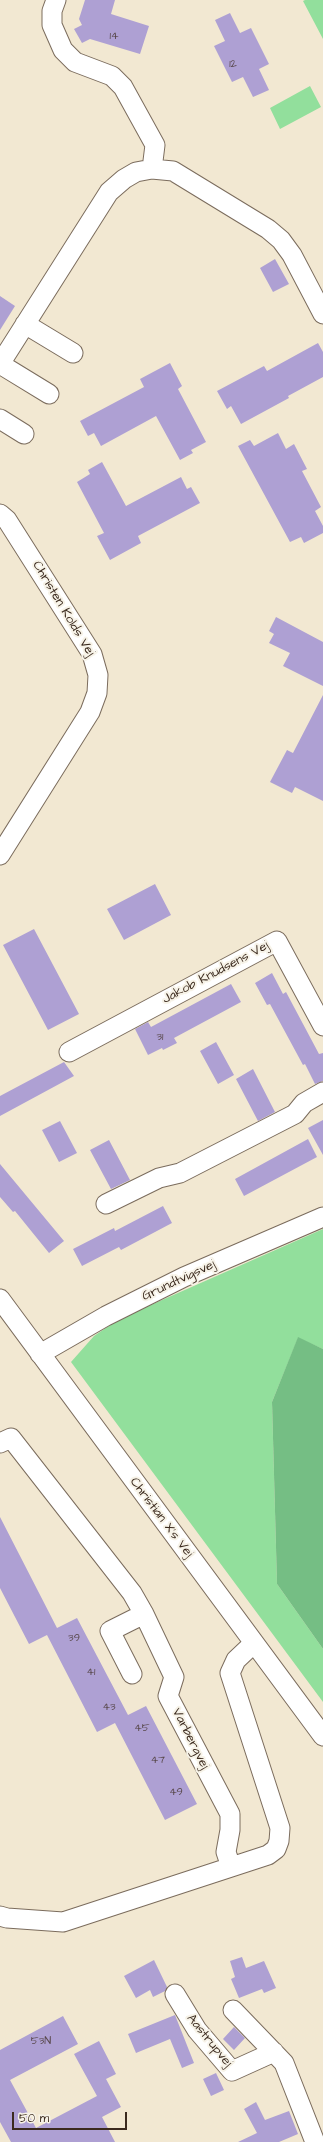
<!DOCTYPE html>
<html>
<head>
<meta charset="utf-8">
<style>
  body { margin:0 }
  #map { position:relative; width:323px; height:2142px; overflow:hidden; background:#f2e8d2; font-family:"Architects Daughter",sans-serif }
  canvas { display:block }
  .scale { position:absolute; left:12px; top:2112px; width:115px; height:18px; box-sizing:border-box; border:2px solid #3b2a1e; border-top:0; padding-left:5px; font-size:12px; line-height:14px; white-space:nowrap; color:#3b2a1e; -webkit-text-stroke:3px #f7f3e8; paint-order:stroke }
</style>
</head>
<body>
<div id="map">
<canvas width="323" height="2142"></canvas>
<div class="scale">50 m</div>
</div>
<script>
const c = document.querySelector('canvas').getContext('2d');
c.lineJoin = 'round';
function fill(path, color) {
  c.fillStyle = color;
  c.fill(path, 'evenodd');
}
function shape(rows) {
  const path = new Path2D();
  for (const r of rows) {
    path.moveTo(r[0], r[1]);
    for (let i = 2; i < r.length; i += 2) path.lineTo(r[i], r[i + 1]);
  }
  return path;
}
function stroke(path, color, width, dash) {
  c.strokeStyle = color;
  c.lineWidth = width;
  c.lineCap = dash ? 'butt' : 'round';
  c.setLineDash(dash || []);
  c.stroke(path);
}
function drawText(font, color, halo, rows, align = 'center') {
  c.font = font + ' "Architects Daughter",sans-serif';
  c.lineWidth = 4;
  c.setLineDash([]);
  c.textBaseline = 'middle';
  c.strokeStyle = halo;
  c.fillStyle = color;
  for (const [text, x, y, turn = 0] of rows) {
    c.save();
    c.translate(x, y);
    c.rotate((+turn || 0) * Math.PI / 180);
    c.textAlign = isNaN(turn) ? turn : align;
    if (halo) c.strokeText(text, 0, 0);
    c.fillText(text, 0, 0);
    c.restore();
  }
}
const green = shape([
  [305,0,323,0,323,39,303,1],
  [310,86,321,107,280,129,270,108],
  [323,1229,323,1349,298,1338,272,1402,277,1584,323,1649,323,1702,71,1362,94,1336,119,1319]
]);
const forest = shape([
  [298,1337,323,1349,323,1649,277,1584,272,1402]
]);
const building = shape([
  [85,0,115,0,111,14,149,26,140,54,90,39,82,43,74,29,82,25,79,19],
  [230,13,240,33,251,28,269,64,259,69,269,90,253,97,243,77,232,82,214,46,225,41,215,20],
  [275,259,289,284,273,292,260,268],
  [0,296,15,306,0,330],
  [318,343,323,352,323,377,288,396,289,398,241,424,231,406,227,409,217,391,264,366,267,371],
  [170,363,182,386,178,389,206,442,191,450,193,453,180,460,156,416,101,446,94,433,88,436,80,421,144,387,140,379],
  [278,433,286,449,294,444,307,469,302,471,321,507,315,511,323,526,323,533,304,543,301,537,290,542,238,446,250,440,254,446],
  [102,462,126,506,181,477,187,489,191,487,200,503,138,536,141,543,110,560,97,536,104,533,77,482,90,474,88,470],
  [276,617,323,642,323,686,283,666,290,653,269,643,274,634,269,631],
  [323,695,323,801,295,787,292,793,270,782,287,750,293,753],
  [155,884,171,915,124,940,107,909],
  [34,929,79,1014,48,1030,3,945],
  [272,973,283,994,286,992,319,1054,323,1053,323,1081,315,1084,305,1064,303,1065,270,1004,267,1005,255,983],
  [231,984,241,1002,174,1038,177,1043,163,1050,162,1048,148,1055,135,1029,148,1022,151,1027],
  [216,1042,234,1075,218,1084,200,1051],
  [64,1062,74,1076,0,1116,0,1096],
  [253,1069,275,1112,258,1121,236,1079],
  [323,1120,323,1155,308,1128],
  [60,1121,77,1153,59,1162,42,1130],
  [308,1139,317,1157,244,1196,235,1179],
  [109,1140,130,1180,111,1189,90,1150],
  [0,1164,64,1241,49,1253,15,1211,13,1212,0,1197],
  [163,1206,172,1223,121,1250,119,1247,82,1266,73,1249,114,1228,115,1231],
  [0,1517,57,1628,77,1618,128,1715,146,1706,197,1804,165,1820,115,1723,97,1732,47,1635,29,1644,0,1588],
  [242,1957,246,1968,264,1961,276,1988,264,1993,262,1989,239,1998,231,1979,235,1977,230,1961],
  [154,1960,167,1987,165,1991,153,1997,150,1990,136,1998,124,1976],
  [175,2015,194,2063,182,2068,170,2039,136,2053,128,2034],
  [63,2016,78,2044,10,2080,36,2128,97,2096,74,2054,99,2041,116,2074,106,2079,121,2107,102,2117,115,2142,11,2142,0,2122,0,2050],
  [234,2027,245,2038,234,2050,223,2039],
  [216,2073,224,2090,211,2096,203,2079],
  [256,2102,265,2120,289,2111,298,2134,279,2142,238,2142,257,2133,244,2109]
]);
const minor = shape([
  [56,0,52,11,52,25,63,50,75,62,112,76,123,87,155,145,152,169],
  [25,324,73,353],
  [0,364,109,192,124,179,136,172,152,169,173,171,268,229,281,240,292,255,323,314],
  [0,364,49,394],
  [0,419,24,434],
  [0,514,7,520,92,654,98,675,97,693,90,712,0,855],
  [69,1052,277,941,323,1026],
  [106,1204,159,1178,180,1173,295,1114,304,1103,323,1092],
  [0,1299,323,1736],
  [40,1354,106,1316,184,1277,323,1217],
  [0,1443,11,1438,132,1593,144,1614,174,1677,168,1696,230,1814,230,1830,226,1852,231,1867],
  [132,1674,110,1631,144,1614],
  [0,1916,7,1918,63,1922,268,1855,276,1849,279,1841,280,1828,230,1673,236,1660,254,1643],
  [175,1994,197,2030,232,2071,274,2052],
  [233,2010,284,2063,315,2142]
]);
const numberNames = [
  ["14",114,37],
  ["12",233,65],
  ["31",160,1038],
  ["39",74,1639],
  ["41",91,1673],
  ["43",109,1708],
  ["45",142,1729],
  ["47",158,1761],
  ["49",176,1793],
  ["53N",41,2042]
];
const streetNames = [
  ["Christen Kolds Vej",63,609,59],
  ["Jakob Knudsens Vej",216,973,-28],
  ["Grundtvigsvej",179,1281,-25],
  ["Christian X's Vej",161,1518,53],
  ["Varbergvej",190,1739,63],
  ["Aastrupvej",209,2041,51]
];
fill(green, '#92df9c');
fill(forest, '#75be84');
fill(building, '#aea0d3');
stroke(minor, '#7b6c5d', 21);
stroke(minor, '#fff', 19);
drawText('11px', '#58484b', null, numberNames);
drawText('13px', '#3b2a1e', '#f7f3e8', streetNames);
</script>
</body>
</html>
